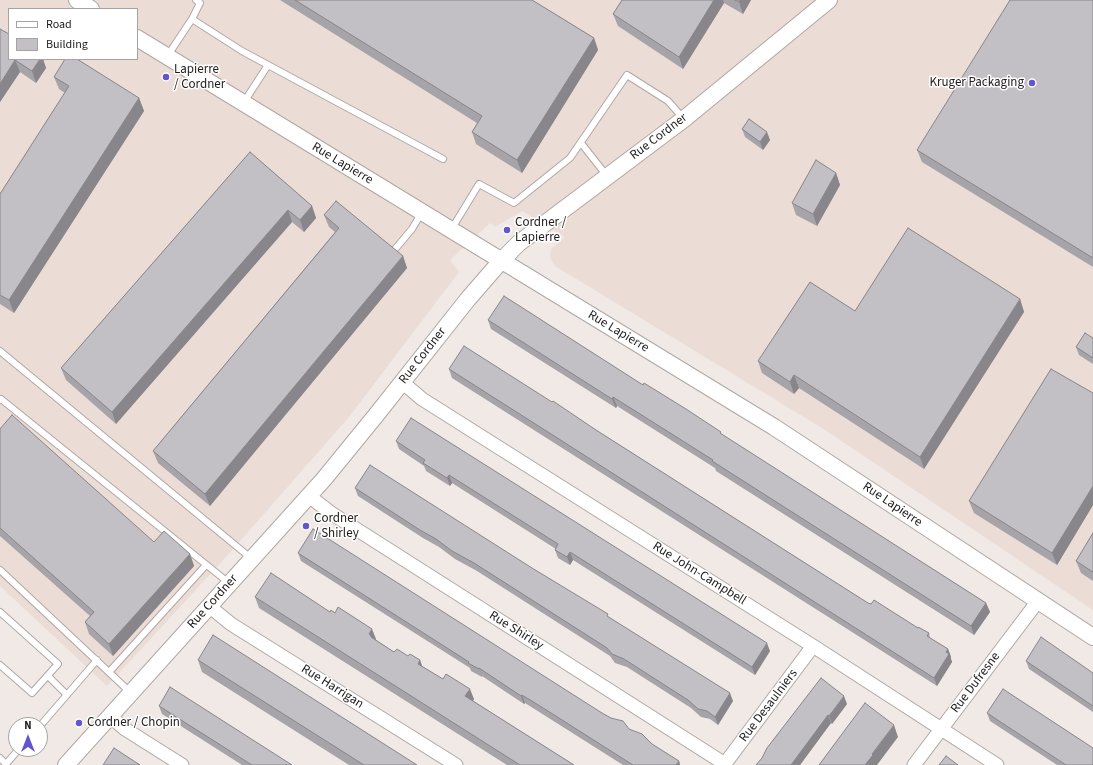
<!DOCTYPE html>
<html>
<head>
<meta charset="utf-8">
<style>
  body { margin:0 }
  #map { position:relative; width:1093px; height:765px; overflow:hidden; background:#f0e9e6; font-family:"Source Sans 3",sans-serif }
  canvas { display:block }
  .legend { position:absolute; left:8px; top:8px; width:130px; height:52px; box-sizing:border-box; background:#fff; border:1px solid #a5a4a3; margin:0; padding:5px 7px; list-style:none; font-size:12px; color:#1e1b1a }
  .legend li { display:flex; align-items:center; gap:8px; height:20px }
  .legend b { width:20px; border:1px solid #a5a4a3 }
  .north { position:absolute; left:8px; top:717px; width:40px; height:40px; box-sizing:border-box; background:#fff; border:1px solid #a5a4a3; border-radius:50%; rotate:0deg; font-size:11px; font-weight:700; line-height:16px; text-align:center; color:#1e1b1a }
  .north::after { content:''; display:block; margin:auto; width:14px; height:18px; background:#6355ce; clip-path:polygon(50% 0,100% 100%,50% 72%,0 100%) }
</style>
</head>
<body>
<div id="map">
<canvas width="1093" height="765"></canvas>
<ul class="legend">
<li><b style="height:5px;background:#fff"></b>Road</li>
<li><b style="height:11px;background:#c2bfc5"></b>Building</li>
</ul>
<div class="north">N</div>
</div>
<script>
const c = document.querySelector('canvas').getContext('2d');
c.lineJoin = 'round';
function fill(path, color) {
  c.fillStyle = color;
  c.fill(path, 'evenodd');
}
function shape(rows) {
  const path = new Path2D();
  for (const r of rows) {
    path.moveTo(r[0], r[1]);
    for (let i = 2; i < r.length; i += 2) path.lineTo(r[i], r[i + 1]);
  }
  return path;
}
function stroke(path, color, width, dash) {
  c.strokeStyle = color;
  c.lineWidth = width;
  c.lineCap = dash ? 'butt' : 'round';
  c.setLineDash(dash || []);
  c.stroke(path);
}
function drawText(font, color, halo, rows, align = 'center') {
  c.font = font + ' "Source Sans 3",sans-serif';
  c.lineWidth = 3;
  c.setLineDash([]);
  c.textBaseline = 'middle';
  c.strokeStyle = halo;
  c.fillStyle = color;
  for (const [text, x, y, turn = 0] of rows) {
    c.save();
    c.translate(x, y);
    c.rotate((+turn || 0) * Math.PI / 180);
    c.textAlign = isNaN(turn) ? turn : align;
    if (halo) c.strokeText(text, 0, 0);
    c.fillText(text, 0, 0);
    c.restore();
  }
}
const built = shape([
  [0,0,1093,0,1093,610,822,428,555,266,550,258,551,249,565,237,522,211,495,227,490,223,450,260,459,272,349,417,226,557,107,686,0,586],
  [9,9,137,9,137,59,9,59]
]);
const service = shape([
  [192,19,242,51,268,65],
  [168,55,192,19,200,3,196,0],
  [244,102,268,65,443,159],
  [581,143,607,176],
  [451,230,479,184,514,203,570,158,627,75,668,101,683,118],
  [396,248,412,229,422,212],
  [0,351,252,559],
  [0,400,1,399,229,583],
  [0,570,130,692],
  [0,612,58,664,32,693,0,665],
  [110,671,206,565],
  [48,676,67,695],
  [40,726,97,660],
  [0,758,6,764,19,749]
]);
const minor = shape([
  [402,382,422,399,813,646,997,765],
  [309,496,331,513,725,764],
  [209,606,231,624,456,765],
  [110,716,125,729,182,765],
  [724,765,813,646],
  [914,765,1038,601]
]);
const tertiary = shape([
  [77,0,91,9],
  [137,38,774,427,1093,637],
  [66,765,324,479,377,414,468,299,501,261,519,243,684,119,829,0]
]);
const wall = shape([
  [280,0,532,0,594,38,598,50,522,173,476,144,472,132,477,123],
  [622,0,751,0,743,14,724,3,683,69,618,26,613,14],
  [1093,0,1093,267,922,162,917,150],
  [0,29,9,59,43,59,46,68,36,83,20,72,0,102],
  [54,77,139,98,144,111,14,313,0,304,0,194,65,93,59,89],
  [742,129,770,140,763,150,745,137],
  [250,152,312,206,316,218,304,232,292,222,116,424,66,380,61,368],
  [836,173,840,185,817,226,796,215,792,203],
  [324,215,403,256,407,268,210,506,158,463,153,451,335,232,329,227],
  [1020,299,1024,312,924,469,799,388,794,394,762,373,758,361],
  [488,320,643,385,986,603,990,612,974,635,716,471,715,468,617,406,616,408,491,329],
  [1093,338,1093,364,1079,355,1076,347],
  [449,369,596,430,868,603,929,633,930,638,948,649,951,657,951,659,952,662,937,686,452,378],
  [1093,393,1093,505,1057,565,974,513,969,501],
  [0,429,154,542,190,554,194,566,113,656,89,634,85,622,90,616,0,536],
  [396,441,770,651,755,675,573,560,570,565,558,558,555,550,556,549,452,483,450,486,426,471,424,466,399,449],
  [355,488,609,617,733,701,718,725,710,719,701,717,691,708,627,667,615,663,610,656,477,571,455,559,439,547,423,538,358,496],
  [1093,533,1093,581,1081,573,1076,561],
  [298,553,602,713,679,761,680,765,623,765,525,703,524,704,482,676,482,677,471,671,470,668,301,561],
  [255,597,330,612,376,639,376,640,394,652,420,660,422,666,474,699,473,701,574,765,507,765,259,608],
  [198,660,417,765,349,765,202,672],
  [1026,661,1093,673,1093,712,1029,669],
  [847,704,832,724,831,723,800,765,756,765,762,758,767,748],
  [159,706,292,765,242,765,162,714],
  [987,713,1093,765,1057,765,990,721]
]);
const shadedWall = shape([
  [714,0,723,0,724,3,683,69,679,57],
  [740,0,751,0,743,14,739,2],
  [594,38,598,50,522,173,517,160],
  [40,59,43,59,46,68,36,83,32,71],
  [15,60,20,72,0,102,0,84],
  [139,98,144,111,14,313,9,300],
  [767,132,770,140,763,150,760,142],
  [836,173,840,185,817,226,813,214],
  [312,206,316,218,304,232,300,220],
  [288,210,292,222,116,424,112,412],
  [403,256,407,268,210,506,205,494],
  [1020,299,1024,312,924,469,920,457],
  [794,375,799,388,794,394,790,382],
  [613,397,617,406,616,408,612,399],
  [449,475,452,483,450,486,447,478],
  [1093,486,1093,505,1057,565,1052,553],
  [570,552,573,560,570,565,567,557],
  [190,554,194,566,113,656,109,644],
  [986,603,990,612,974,635,971,626],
  [372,629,376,639,374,643,369,634],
  [767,643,770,651,755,675,752,667],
  [948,649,951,657,951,659,952,662,937,686,934,678],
  [420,660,424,671,418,664],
  [470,689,474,699,469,707,465,696],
  [730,693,733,701,718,725,715,717],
  [522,695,525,703,524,704,521,696],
  [844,696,847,704,832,724,829,716],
  [828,715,831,723,800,765,791,765],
  [894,725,898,737,877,765,865,765,872,754],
  [679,761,680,765,676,765]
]);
const building = shape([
  [295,0,532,0,594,38,517,160,472,132,482,116,295,0],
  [622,0,714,0,679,57,613,14,622,0],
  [735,0,740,0,739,2,735,0],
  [1010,0,1093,0,1093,258,917,150,1010,0],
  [0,29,9,34,9,59,40,59,32,71,15,60,0,84,0,29],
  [65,59,77,59,139,98,9,300,0,295,0,194,69,86,54,77,65,59],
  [749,119,767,132,760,142,742,129,749,119],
  [250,152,312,206,300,220,288,210,112,412,61,368,250,152],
  [816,160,836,173,813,214,792,203,816,160],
  [336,201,403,256,205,494,153,451,339,228,324,215,336,201],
  [908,228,1020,299,920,457,794,375,790,382,758,361,810,282,855,311,908,228],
  [504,296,643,385,644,383,686,409,721,432,720,433,986,603,971,626,712,461,713,460,613,397,612,399,488,320,504,296],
  [1085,333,1093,338,1093,358,1076,347,1085,333],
  [464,346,552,402,553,401,596,430,868,603,871,604,874,600,918,628,918,627,929,633,927,636,948,649,946,652,949,654,934,678,449,369,464,346],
  [1051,369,1093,393,1093,486,1052,553,969,501,1051,369],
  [12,415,154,542,164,531,190,554,109,644,85,622,94,612,0,528,0,429,12,415],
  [411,418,767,643,752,667,570,552,567,557,555,550,558,544,449,475,447,478,423,463,425,460,396,441,411,418],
  [370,465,532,568,608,614,607,616,730,693,715,717,707,711,698,709,688,700,624,659,612,654,607,648,474,563,452,551,436,539,420,530,355,488,370,465],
  [313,529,602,713,611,718,623,721,629,729,642,734,652,744,679,761,676,765,633,765,540,706,522,695,521,696,479,668,479,669,468,663,469,662,298,553,313,529],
  [1093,533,1093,572,1076,561,1093,533],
  [271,573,330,612,331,610,335,613,338,607,372,629,369,634,371,636,371,637,394,652,397,649,408,656,410,654,420,660,418,664,443,679,446,674,470,689,465,696,574,765,520,765,255,597,271,573],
  [213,635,417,765,364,765,198,660,213,635],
  [1041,637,1093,673,1093,706,1026,661,1041,637],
  [821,678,844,696,829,716,828,715,791,765,756,765,762,758,767,748,821,678],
  [170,687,292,765,252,765,159,706,170,687],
  [1003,689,1093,748,1093,765,1066,765,987,713,1003,689],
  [865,703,894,725,872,754,873,755,865,765,819,765,865,703],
  [114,748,140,765,103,765,114,748],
  [946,756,958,765,939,765,946,756]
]);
const markers = [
  [166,77,4,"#6355ce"],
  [1032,83,4,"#6355ce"],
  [507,230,4,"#6355ce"],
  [306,526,4,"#6355ce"],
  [79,723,4,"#6355ce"]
];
const poiNames = [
  ["Lapierre",174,70],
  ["/ Cordner",174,85],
  ["Kruger Packaging",1024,83,"right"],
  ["Cordner /",515,223],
  ["Lapierre",515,238],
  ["Cordner",314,519],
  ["/ Shirley",314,534],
  ["Cordner / Chopin",87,723]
];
const streetNames = [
  ["Rue Cordner",659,137,-37],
  ["Rue Lapierre",342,164,31],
  ["Rue Lapierre",618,332,31],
  ["Rue Cordner",423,356,-52],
  ["Rue Lapierre",892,505,34],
  ["Rue John-Campbell",699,574,32],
  ["Rue Cordner",213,602,-48],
  ["Rue Shirley",516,631,32],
  ["Rue Dufresne",976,683,-53],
  ["Rue Harrigan",332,687,32],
  ["Rue Desaulniers",769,706,-53]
];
fill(built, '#ebdcd5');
stroke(service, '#afa8a5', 8);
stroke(minor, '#afa8a5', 15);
stroke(tertiary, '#afa8a5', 18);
stroke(service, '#fff', 6);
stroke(minor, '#fff', 13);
stroke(tertiary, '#fff', 16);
fill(wall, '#a7a4a9');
fill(shadedWall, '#88868a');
fill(building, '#c2bfc5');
stroke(building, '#88868a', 1);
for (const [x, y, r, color] of markers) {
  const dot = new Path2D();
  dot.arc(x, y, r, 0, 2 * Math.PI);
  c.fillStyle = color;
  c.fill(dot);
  stroke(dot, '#fff', 1.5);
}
drawText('13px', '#1e1b1a', '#fff', poiNames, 'left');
drawText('13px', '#1e1b1a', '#fff', streetNames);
</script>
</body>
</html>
